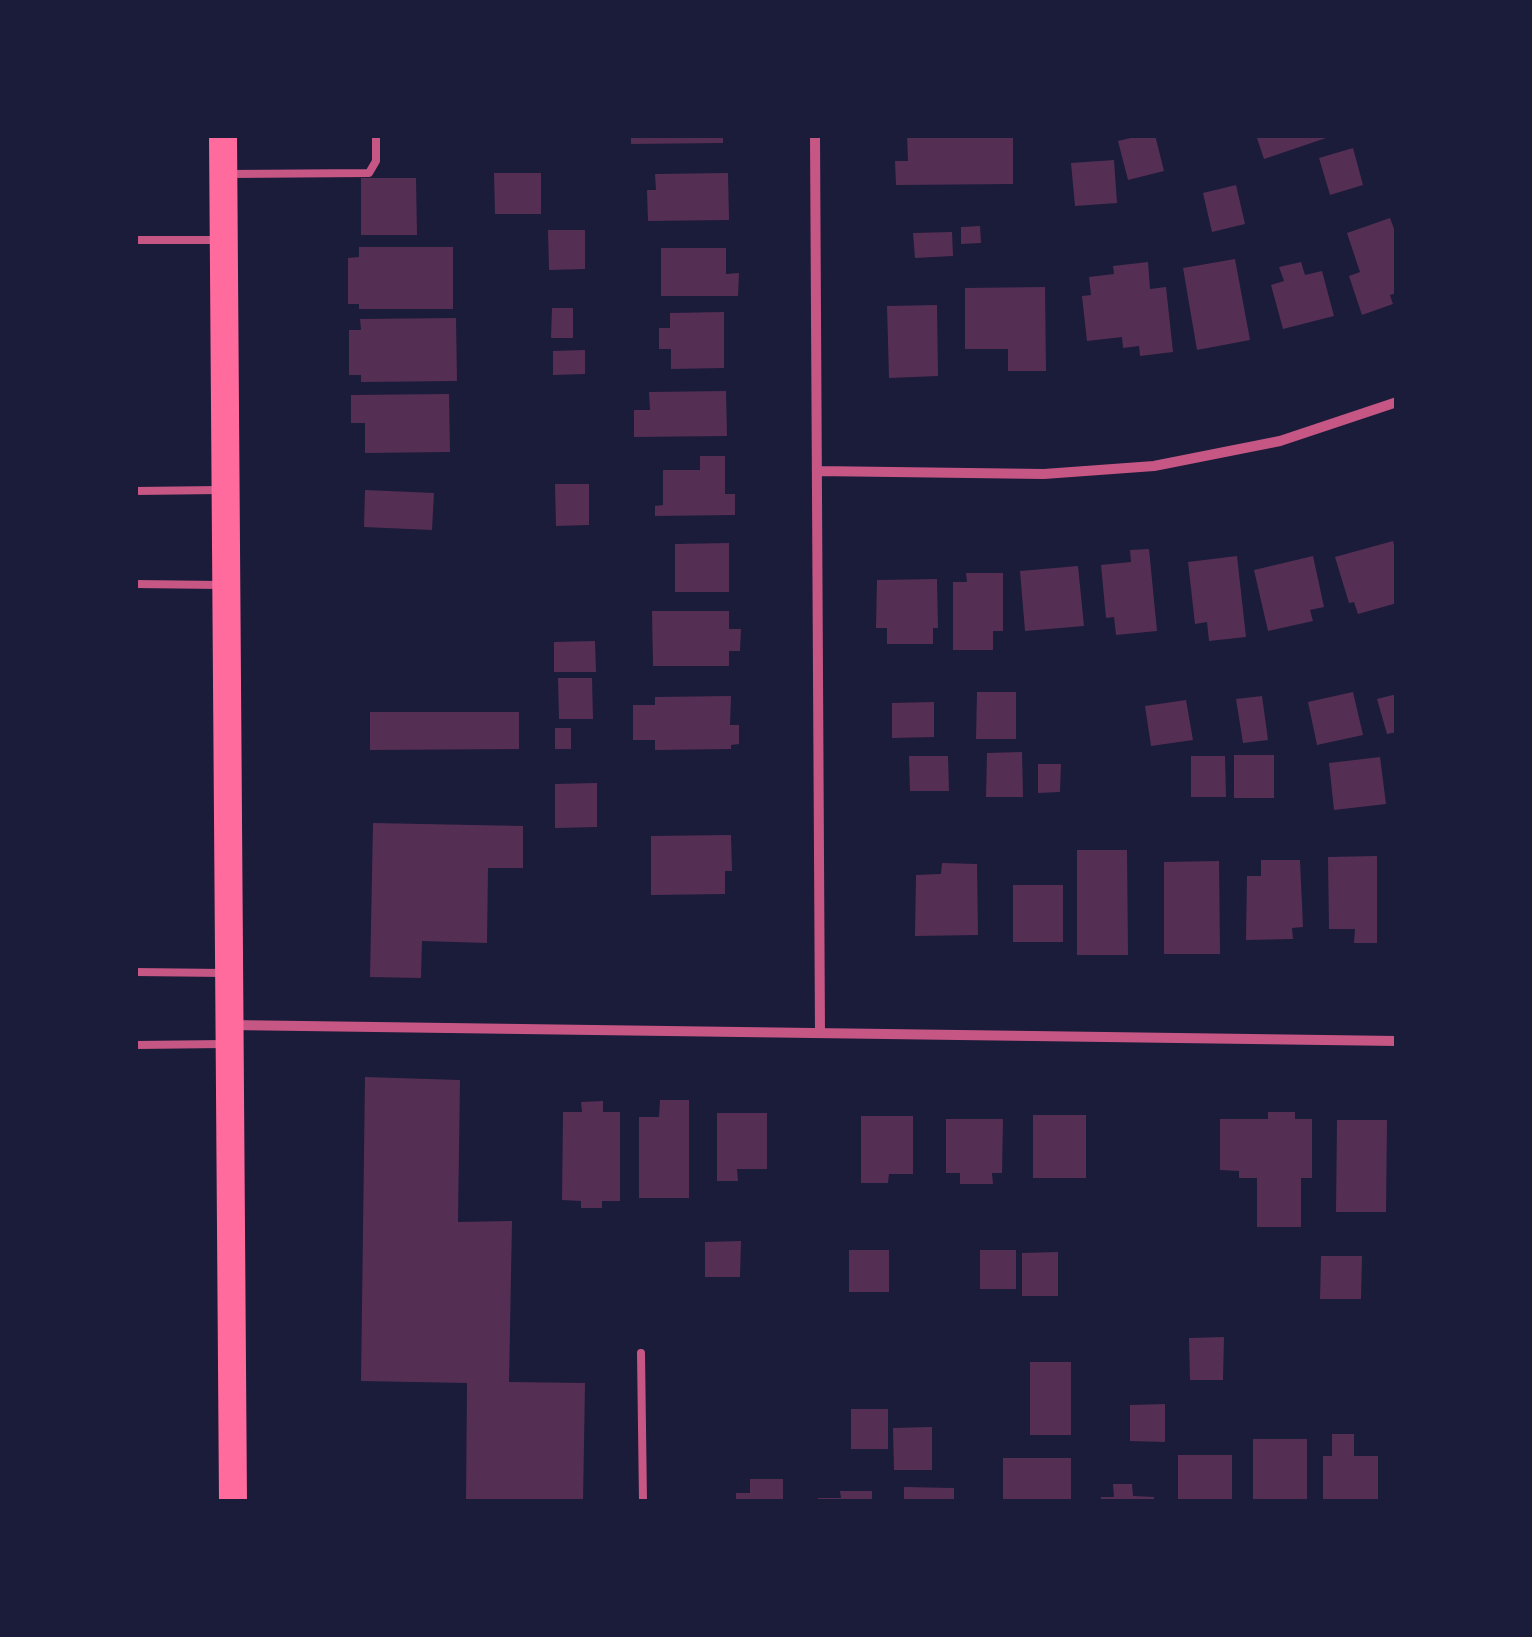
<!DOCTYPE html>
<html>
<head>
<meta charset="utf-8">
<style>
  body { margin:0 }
  #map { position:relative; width:1532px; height:1637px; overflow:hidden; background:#1b1b3a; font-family:Barlow,sans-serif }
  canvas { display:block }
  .frame { position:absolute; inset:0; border:138px solid #1b1b3a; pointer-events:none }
</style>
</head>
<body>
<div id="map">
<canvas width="1532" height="1637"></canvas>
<div class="frame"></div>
</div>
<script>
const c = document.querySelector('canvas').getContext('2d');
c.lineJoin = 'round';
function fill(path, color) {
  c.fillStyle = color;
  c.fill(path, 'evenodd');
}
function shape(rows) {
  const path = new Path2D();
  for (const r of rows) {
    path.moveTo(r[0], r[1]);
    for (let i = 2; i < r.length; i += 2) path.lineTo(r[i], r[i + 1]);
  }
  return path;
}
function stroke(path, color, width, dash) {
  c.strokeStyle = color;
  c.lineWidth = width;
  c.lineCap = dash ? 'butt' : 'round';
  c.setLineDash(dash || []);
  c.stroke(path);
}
const building = shape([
  [631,135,723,135,723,143,631,144],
  [907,135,1013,135,1013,184,896,185,895,161,908,161],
  [1143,135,1155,135,1164,171,1128,180,1118,141],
  [1256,135,1332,135,1332,136,1264,159],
  [1353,148,1363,185,1330,195,1319,158],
  [1114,160,1117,203,1075,206,1071,163],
  [494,173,541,173,541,214,495,214],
  [728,173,729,220,648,221,647,190,656,190,655,174],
  [361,178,416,178,417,235,361,235],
  [1236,185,1245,224,1212,232,1203,193],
  [1390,218,1397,237,1397,293,1390,295,1393,304,1362,315,1349,276,1360,272,1347,233],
  [980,226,981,243,961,244,961,227],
  [548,230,585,230,585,269,549,270],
  [952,232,953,256,915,258,913,233],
  [359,247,453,247,453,309,359,309,359,304,348,304,348,258,359,257],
  [661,248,726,248,726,274,739,273,738,296,661,296],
  [1235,259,1250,340,1197,350,1183,268],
  [1148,262,1150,289,1166,287,1173,352,1140,356,1139,346,1123,348,1122,337,1087,341,1082,296,1091,295,1089,277,1114,274,1113,266],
  [1301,262,1305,275,1322,271,1334,316,1283,329,1271,285,1284,281,1279,267],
  [1045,287,1046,371,1008,371,1008,349,965,349,965,288],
  [937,305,938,376,889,378,887,306],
  [552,308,573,308,573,338,551,338],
  [724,312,724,368,671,369,671,349,659,349,659,328,670,328,670,313],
  [456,318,457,381,361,382,361,375,349,375,349,330,361,330,360,319],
  [585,350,585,374,553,375,553,351],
  [726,391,727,436,634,437,634,410,650,410,649,392],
  [449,394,450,452,365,453,365,423,351,423,351,395],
  [700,456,725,456,725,494,735,494,735,515,655,516,655,506,663,505,663,470,700,470],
  [555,484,589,484,589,525,556,526],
  [365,490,434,493,432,530,364,527],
  [1393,541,1397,556,1397,590,1394,590,1397,603,1358,614,1354,602,1349,603,1335,557],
  [729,543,729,592,675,592,675,544],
  [1149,549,1157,631,1116,635,1114,617,1106,618,1101,565,1131,562,1130,550],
  [1237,556,1246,637,1209,641,1207,622,1195,624,1188,562],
  [1313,556,1324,607,1310,610,1313,621,1268,631,1254,570],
  [1078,566,1084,626,1025,631,1020,571],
  [966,573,1003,573,1003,631,993,631,993,650,953,650,953,582,967,582],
  [937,579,938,628,933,628,933,644,887,644,887,628,876,628,877,580],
  [652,611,729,611,729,629,741,629,740,651,729,651,729,666,653,666],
  [595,641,596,672,554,672,554,642],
  [558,678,592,678,593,719,559,719],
  [977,692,1016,692,1016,739,976,739],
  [1353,692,1363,735,1317,745,1308,702],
  [1397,694,1397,732,1387,734,1377,699],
  [731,696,730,725,739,725,739,744,731,745,731,749,655,750,655,740,633,740,633,705,655,705,655,697],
  [1262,696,1268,740,1243,743,1236,699],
  [1186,700,1193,740,1151,746,1145,706],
  [934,702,934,737,892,738,892,703],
  [370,712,519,712,519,749,370,750],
  [555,728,571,728,571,749,555,749],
  [1022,752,1023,797,986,797,987,753],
  [1234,755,1274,755,1274,798,1234,798],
  [909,756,948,756,949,791,910,791],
  [1191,756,1225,756,1226,797,1191,797],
  [1380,757,1386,804,1334,810,1329,763],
  [1038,764,1061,764,1060,792,1038,793],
  [597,783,597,827,555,828,555,784],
  [373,823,523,826,523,868,488,868,487,943,422,941,421,978,370,977],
  [731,835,732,871,725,871,725,894,651,895,651,836],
  [1077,850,1127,850,1128,955,1077,955],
  [1377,856,1377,943,1354,943,1355,929,1329,929,1328,857],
  [1261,860,1300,860,1303,927,1292,928,1293,939,1246,940,1247,876,1261,876],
  [1219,861,1220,954,1164,954,1164,862],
  [942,863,977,864,978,935,915,936,916,875,941,874],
  [1013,885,1063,885,1063,942,1013,942],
  [365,1077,460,1080,458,1222,512,1221,509,1382,585,1383,583,1502,466,1502,467,1383,361,1381],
  [660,1100,689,1100,689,1198,639,1198,639,1117,659,1117],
  [603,1101,603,1112,620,1112,620,1201,602,1201,602,1208,581,1208,581,1201,562,1200,563,1112,582,1112,581,1102],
  [1268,1112,1295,1112,1295,1119,1312,1119,1312,1178,1301,1178,1301,1227,1257,1227,1257,1178,1239,1178,1239,1171,1220,1170,1220,1119,1268,1119],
  [717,1113,767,1113,767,1169,737,1169,738,1181,717,1181],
  [1033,1115,1086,1115,1086,1178,1033,1178],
  [861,1116,913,1116,913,1174,889,1174,888,1183,861,1183],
  [946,1119,1003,1119,1002,1173,992,1173,993,1184,960,1184,960,1173,946,1173],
  [1337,1120,1387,1120,1386,1212,1336,1212],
  [741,1241,740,1277,705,1277,705,1242],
  [849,1250,889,1250,889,1292,849,1292],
  [980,1250,1016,1250,1016,1289,980,1289],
  [1058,1252,1058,1296,1022,1296,1022,1253],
  [1321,1256,1362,1256,1361,1299,1320,1299],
  [1224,1337,1223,1380,1190,1380,1189,1338],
  [1030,1362,1071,1362,1071,1435,1030,1435],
  [1165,1404,1165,1442,1130,1441,1130,1405],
  [851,1409,888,1409,888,1449,851,1449],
  [932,1427,932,1470,894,1470,893,1428],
  [1332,1434,1354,1434,1354,1456,1378,1456,1378,1502,1323,1502,1323,1456,1332,1456],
  [1253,1439,1307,1439,1307,1502,1253,1502],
  [1178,1455,1232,1455,1232,1502,1178,1502],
  [1003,1458,1071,1458,1071,1502,1003,1502],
  [750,1479,783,1479,783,1502,736,1502,736,1493,750,1493],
  [1113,1484,1132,1484,1133,1496,1154,1497,1154,1502,1101,1502,1101,1497,1114,1497],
  [904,1487,954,1488,954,1502,904,1502],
  [840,1491,872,1491,872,1502,818,1502,818,1498,841,1498]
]);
const service = shape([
  [228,174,369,173,376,161,376,135],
  [135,240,219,240],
  [135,491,220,490],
  [135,584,221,585],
  [135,972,224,973],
  [135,1045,225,1044],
  [641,1353,643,1502]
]);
const minor = shape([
  [815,135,820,1033],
  [817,471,1044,474,1154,466,1280,441,1397,402],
  [229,1025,1397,1041]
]);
const trunk = shape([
  [223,135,233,1502]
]);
fill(building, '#542f53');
stroke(service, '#c65784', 8);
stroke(minor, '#c65784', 10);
stroke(trunk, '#ff6b9d', 28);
</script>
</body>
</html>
